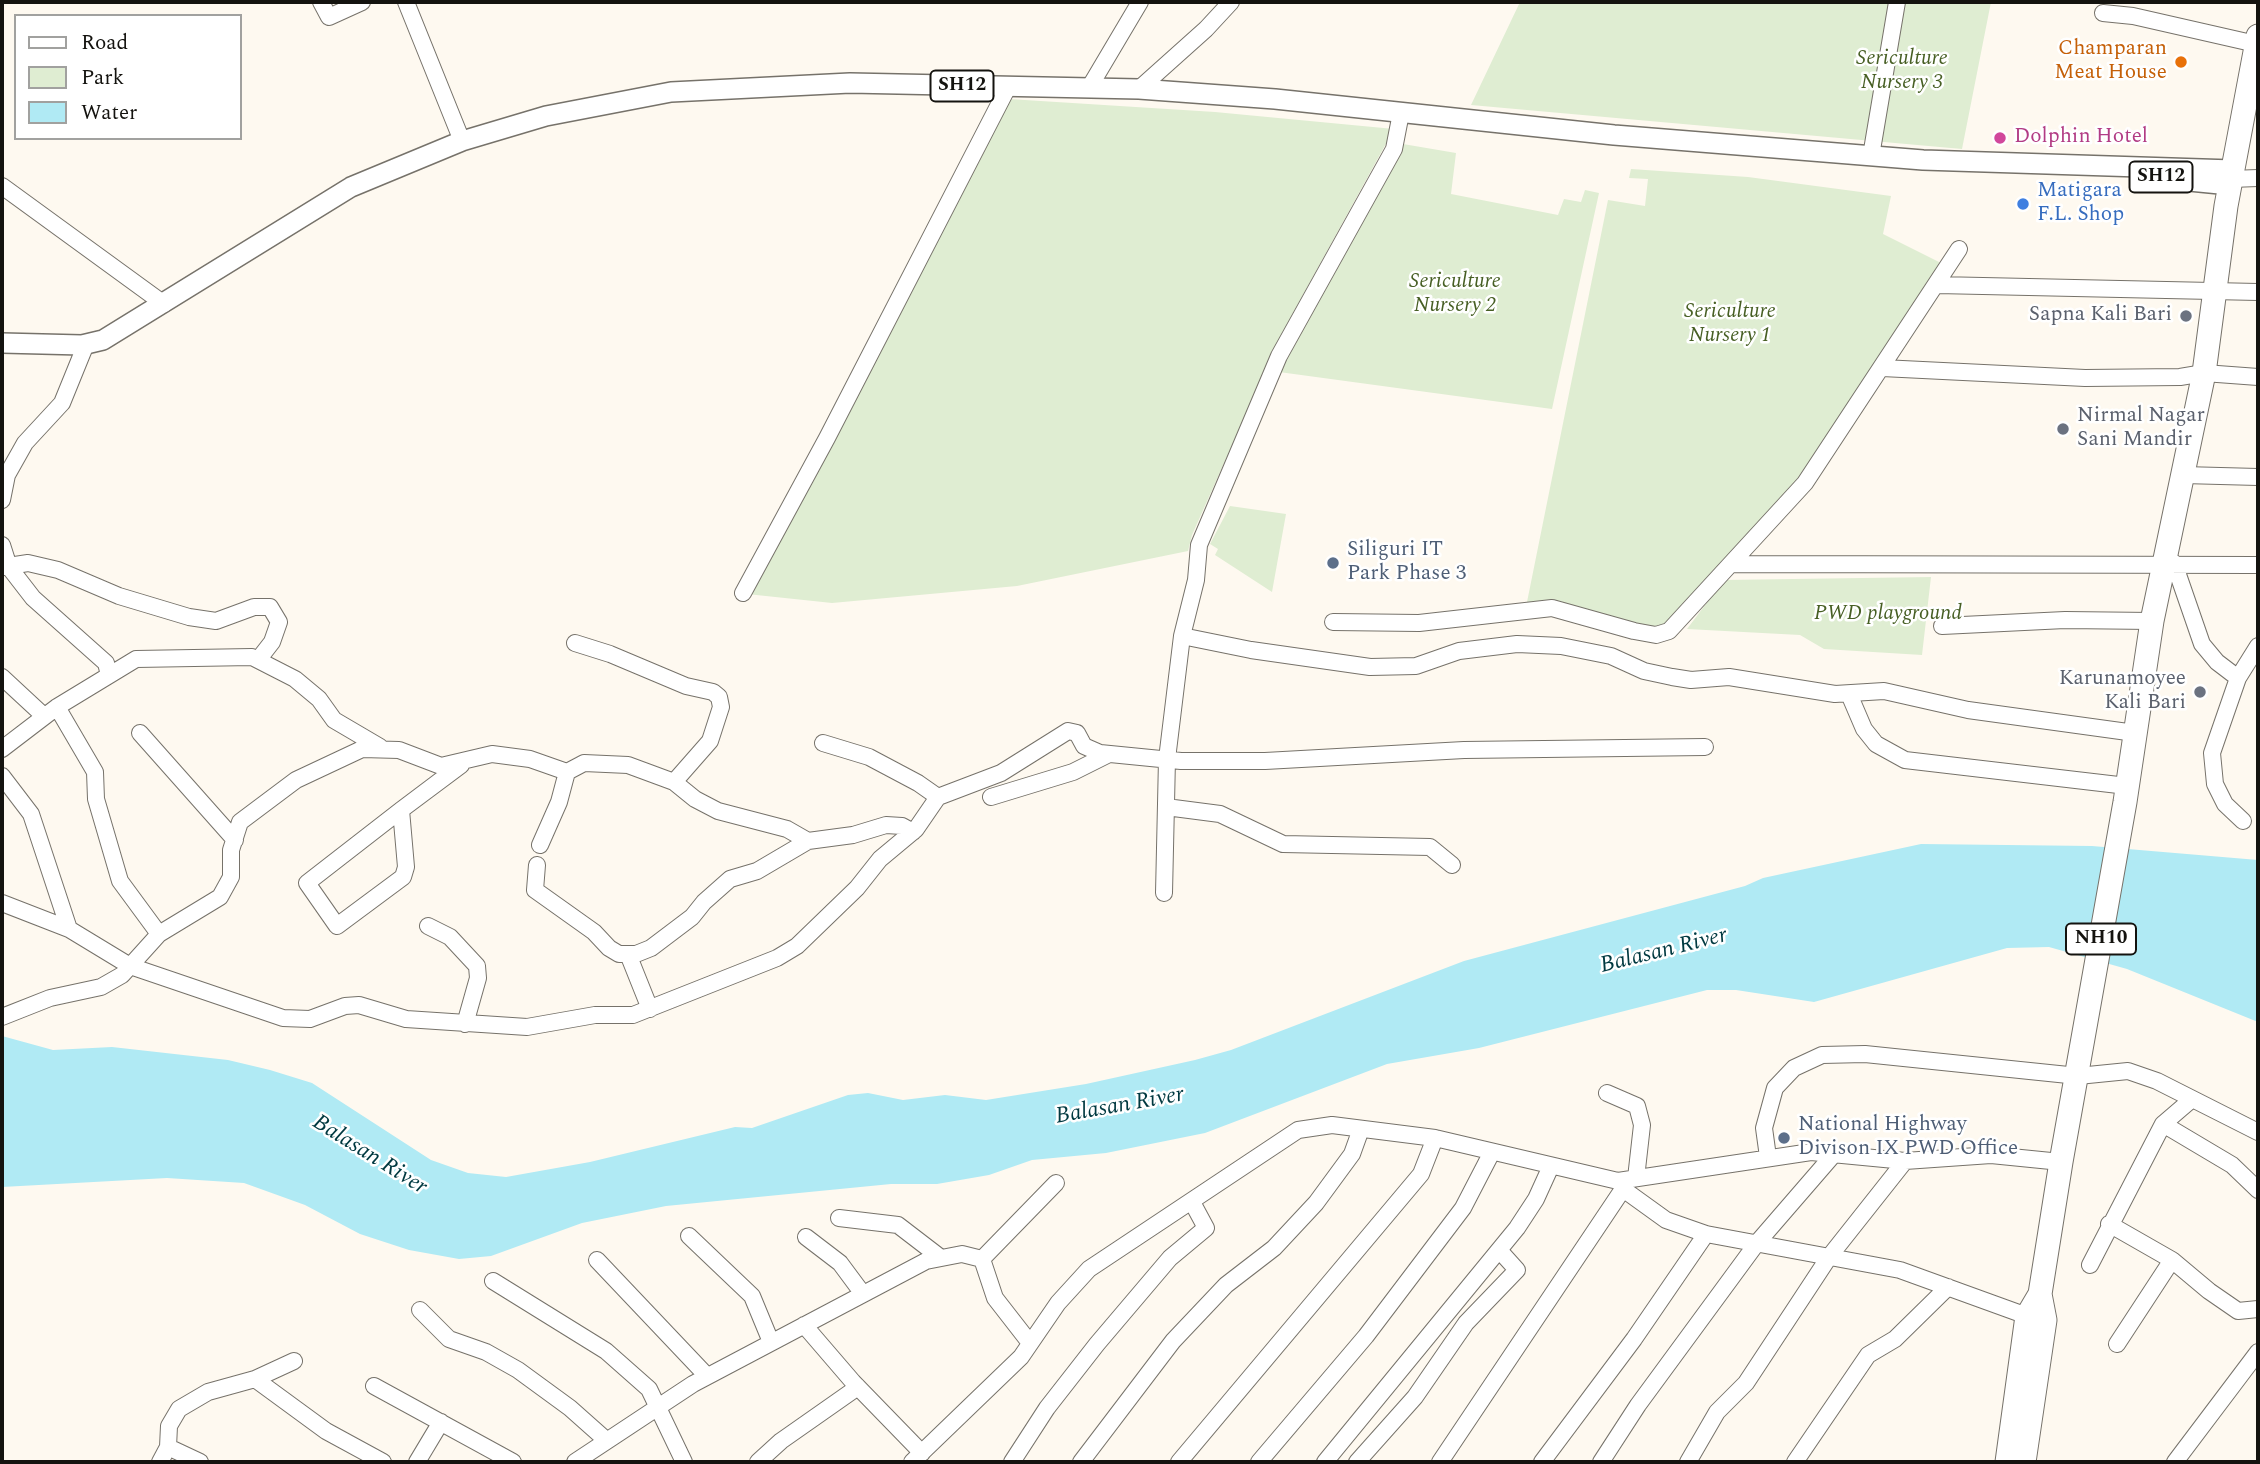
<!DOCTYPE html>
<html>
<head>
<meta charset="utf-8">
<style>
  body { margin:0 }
  #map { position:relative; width:2260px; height:1464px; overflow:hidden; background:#fef9f0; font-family:Spectral,serif }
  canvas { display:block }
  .frame { position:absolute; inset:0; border:4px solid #14130f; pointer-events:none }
  .legend { position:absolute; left:14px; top:14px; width:228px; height:126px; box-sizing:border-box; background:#fff; border:2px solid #a1a19f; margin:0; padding:9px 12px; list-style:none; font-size:21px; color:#14130f }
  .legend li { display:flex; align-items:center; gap:14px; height:35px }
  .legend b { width:35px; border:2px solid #a1a19f }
</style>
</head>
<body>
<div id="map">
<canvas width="2260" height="1464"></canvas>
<div class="frame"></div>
<ul class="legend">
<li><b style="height:9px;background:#fff"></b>Road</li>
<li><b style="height:19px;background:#dfedd2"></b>Park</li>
<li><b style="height:19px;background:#b0eaf4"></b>Water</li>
</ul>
</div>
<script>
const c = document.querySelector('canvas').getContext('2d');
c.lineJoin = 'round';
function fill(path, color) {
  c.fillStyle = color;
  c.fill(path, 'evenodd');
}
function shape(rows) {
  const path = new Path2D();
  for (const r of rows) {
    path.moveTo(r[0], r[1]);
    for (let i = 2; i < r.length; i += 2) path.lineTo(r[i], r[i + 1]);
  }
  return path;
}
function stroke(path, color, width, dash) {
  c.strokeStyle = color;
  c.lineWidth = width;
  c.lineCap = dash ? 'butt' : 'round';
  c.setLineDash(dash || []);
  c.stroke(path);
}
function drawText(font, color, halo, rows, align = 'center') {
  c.font = font + ' Spectral,serif';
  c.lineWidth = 5;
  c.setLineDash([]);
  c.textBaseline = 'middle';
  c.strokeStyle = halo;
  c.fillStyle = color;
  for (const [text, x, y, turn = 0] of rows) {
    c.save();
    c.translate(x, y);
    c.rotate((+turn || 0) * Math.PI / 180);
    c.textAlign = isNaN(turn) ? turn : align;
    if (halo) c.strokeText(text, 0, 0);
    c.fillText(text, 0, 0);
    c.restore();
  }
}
const green = shape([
  [1520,2,1991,2,1962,149,1471,105],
  [1009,99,1215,112,1394,129,1281,335,1192,535,1188,551,1017,586,832,603,747,594],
  [1403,144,1456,153,1451,194,1558,215,1564,199,1581,202,1585,190,1599,193,1552,409,1279,372],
  [1631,169,1748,177,1891,196,1883,234,1939,262,1934,282,1804,478,1664,630,1526,607,1608,200,1645,206,1648,179,1629,178],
  [1230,506,1286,514,1272,592,1215,555,1218,549,1210,544],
  [1931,577,1922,655,1824,649,1800,635,1687,629,1724,580]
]);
const water = shape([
  [1921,844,2092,846,2258,860,2258,1022,2127,969,2049,947,2007,948,1814,1002,1736,990,1707,990,1479,1048,1387,1064,1205,1133,1106,1153,1032,1160,989,1175,937,1184,891,1184,666,1206,582,1223,491,1256,459,1259,409,1250,360,1234,305,1205,244,1183,167,1178,2,1187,2,1036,53,1050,112,1047,228,1060,270,1070,312,1083,431,1160,468,1173,506,1177,590,1162,735,1127,752,1128,848,1095,868,1093,903,1100,945,1095,986,1100,1086,1084,1195,1060,1231,1050,1464,961,1745,886,1763,878]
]);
const minor = shape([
  [321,2,329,17,362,2],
  [406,2,462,141],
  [2103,13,2133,16,2256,44],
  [1089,88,1140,2],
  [1139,89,1206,29,1231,2],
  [1871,156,1897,2],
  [2231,179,2258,178],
  [2,186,164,304],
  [1937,285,2258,292],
  [1882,368,2085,378,2180,377,2204,373,2258,377],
  [2183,475,2258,477],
  [2,500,7,475,25,443,62,403,86,344],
  [2,545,9,567,33,598,106,663,109,675],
  [2174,563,2202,644,2217,662,2238,678,2212,753,2215,784,2225,804,2243,821],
  [1733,564,2258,565],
  [2,567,28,563,58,570,119,596,189,617,216,621,254,607,270,607,279,622,272,642,258,660],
  [743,593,827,438,1008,87],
  [1333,622,1419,623,1552,608,1634,631,1656,635,1669,631,1805,483,1959,249],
  [1942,626,2065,620,2152,621],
  [1182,636,1251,650,1370,667,1416,666,1459,651,1517,644,1561,646,1611,656,1644,671,1672,677,1691,680,1729,677,1835,694,1884,691,1968,710,2135,733],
  [575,643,610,654,686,686,713,692,719,697,721,707,710,741,674,782],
  [2,677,44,716],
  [2238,678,2258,646],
  [1849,694,1864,729,1876,744,1905,760,2127,786],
  [57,707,95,772,96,799,120,881,159,934],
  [140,733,235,840],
  [823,743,869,757,918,783,938,797],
  [2,749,57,707,136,659,252,657,295,679,319,699,334,720,380,747],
  [2,776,31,814,69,929],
  [991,797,1073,772,1109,754],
  [1166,807,1220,814,1283,844,1430,847,1452,865],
  [401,810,406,867,403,877,337,926,307,883,401,810,461,765],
  [540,845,559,802,567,772],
  [537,865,535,890,594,932,609,948,619,954,636,954,651,948,692,917,704,902,730,879,757,871,808,841,853,835,886,825,902,826,913,832],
  [1164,893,1167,759,1182,636,1196,580,1199,545,1279,356,1394,149,1401,113],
  [2,903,69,929,130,966,283,1018,310,1019,345,1006,359,1005,406,1019,527,1027,595,1015,633,1015,777,958,797,946,857,888,880,859,916,829,938,797,1001,773,1068,731,1077,733,1084,746,1100,753,1181,761,1265,761,1464,750,1705,747],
  [428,926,450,937,477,966,478,978,465,1024],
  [628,954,650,1009],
  [2,1017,50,998,101,987,122,975,159,934,220,897,231,877,231,850,240,822,296,780,362,749,399,750,441,766,492,754,530,759,567,772,584,763,628,765,674,782,695,799,718,811,787,829,808,841],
  [1607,1093,1637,1106,1642,1125,1636,1178],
  [2163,1124,2232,1165,2258,1190],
  [1768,1157,1764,1128,1775,1088,1794,1068,1822,1055,1865,1054,2078,1076,2128,1071,2157,1081,2258,1132],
  [1623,1189,1666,1220,1706,1234,1900,1270,2027,1316],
  [839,1218,898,1225,941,1258],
  [2109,1224,2172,1260,2209,1291,2238,1311,2258,1309],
  [689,1236,752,1296,771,1342],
  [806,1237,840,1263,863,1294],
  [982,1259,995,1298,1030,1343],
  [597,1260,707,1376],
  [2090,1265,2163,1124,2191,1100],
  [493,1281,606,1351,649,1389,684,1462],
  [420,1310,449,1339,486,1352,518,1370,570,1408,606,1440],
  [804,1325,853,1382,922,1453],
  [2117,1344,2172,1260],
  [255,1379,326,1431,383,1462],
  [374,1386,513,1462],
  [168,1447,169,1426,179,1409,208,1392,255,1379,294,1361],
  [160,1462,168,1447,200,1462],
  [417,1462,441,1422],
  [575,1462,693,1384,926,1261,962,1254,982,1259,1056,1183],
  [758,1462,781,1441,858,1387],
  [912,1462,1021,1357,1058,1303,1089,1269,1298,1130,1332,1125,1435,1138,1618,1181,1811,1152,1905,1161,1991,1155,2061,1162],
  [1012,1462,1047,1408,1097,1344,1170,1258,1206,1228,1192,1202],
  [1081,1462,1173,1341,1226,1285,1274,1248,1316,1203,1352,1154,1361,1129],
  [1179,1462,1421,1174,1435,1138],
  [1259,1462,1366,1336,1463,1208,1492,1152],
  [1325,1462,1517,1228,1536,1199,1551,1166],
  [1357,1462,1415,1397,1466,1323,1517,1270,1499,1250],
  [1440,1462,1623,1189,1623,1181],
  [1542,1462,1634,1339,1706,1234],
  [1601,1462,1638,1405,1757,1243,1834,1154],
  [1688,1462,1717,1412,1746,1383,1829,1257,1905,1161],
  [1795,1462,1868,1355,1895,1339,1948,1287],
  [2175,1462,2258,1352]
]);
const major = shape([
  [2179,180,2230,185],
  [2,343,82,345,103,340,351,187,462,141,546,116,671,92,850,83,1139,89,1275,99,1614,135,1923,160,2233,170]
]);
const highway = shape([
  [2007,1462,2027,1316,2040,1294],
  [2024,1462,2045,1320,2040,1294,2061,1162,2125,802,2152,621,2204,373,2226,206,2258,36]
]);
const markers = [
  [2181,62,7,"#e8710a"],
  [2000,138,7,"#d1479c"],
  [2023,204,7,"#3f7fe0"],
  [2186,316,7,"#6b7280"],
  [2063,429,7,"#6b7280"],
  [1333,563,7,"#5c6f8a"],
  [2200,692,7,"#6b7280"],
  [1784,1138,7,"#5c6f8a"]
];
const shields = [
  [962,86,63],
  [2161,177,63],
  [2101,939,70]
];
const shieldNames = [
  ["SH12",962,86],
  ["SH12",2161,177],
  ["NH10",2101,939]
];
const foodNames = [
  ["Champaran",2167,50],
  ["Meat House",2167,74]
];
const parkNames = [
  ["Sericulture",1902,60],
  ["Nursery 3",1902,84],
  ["Sericulture",1455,283],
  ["Nursery 2",1455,307],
  ["Sericulture",1730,313],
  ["Nursery 1",1730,337],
  ["PWD playground",1888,615]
];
const hotelNames = [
  ["Dolphin Hotel",2014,138]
];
const shopNames = [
  ["Matigara",2037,192],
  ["F.L. Shop",2037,216]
];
const worshipNames = [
  ["Sapna Kali Bari",2172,316],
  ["Nirmal Nagar",2077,417,"left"],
  ["Sani Mandir",2077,441,"left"],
  ["Karunamoyee",2186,680],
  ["Kali Bari",2186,704]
];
const serviceNames = [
  ["Siliguri IT",1347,551],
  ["Park Phase 3",1347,575],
  ["National Highway",1798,1126],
  ["Divison IX PWD Office",1798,1150]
];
const waterNames = [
  ["Balasan River",1664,952,-14],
  ["Balasan River",1120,1107,-10],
  ["Balasan River",369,1156,32]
];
fill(green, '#dfedd2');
fill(water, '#b0eaf4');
stroke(minor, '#76726a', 18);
stroke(major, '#76726a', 22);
stroke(highway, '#76726a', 25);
stroke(minor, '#fff', 16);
stroke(major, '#fff', 19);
stroke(highway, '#fff', 23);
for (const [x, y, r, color] of markers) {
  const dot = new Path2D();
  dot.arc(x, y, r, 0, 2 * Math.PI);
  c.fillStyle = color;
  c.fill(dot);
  stroke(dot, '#fff', 2.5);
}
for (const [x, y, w] of shields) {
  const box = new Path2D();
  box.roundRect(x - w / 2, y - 15.5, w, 31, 5);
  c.fillStyle = '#fff';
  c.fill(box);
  stroke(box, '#14130f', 2);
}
drawText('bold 19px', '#14130f', null, shieldNames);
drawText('21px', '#c56008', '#fff', foodNames, 'right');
drawText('italic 21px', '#475f24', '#fff', parkNames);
drawText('21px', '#b23c85', '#fff', hotelNames, 'left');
drawText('21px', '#366cbe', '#fff', shopNames, 'left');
drawText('21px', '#5b616d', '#fff', worshipNames, 'right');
drawText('21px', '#4e5e75', '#fff', serviceNames, 'left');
drawText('italic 23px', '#003940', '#fff', waterNames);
</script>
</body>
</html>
